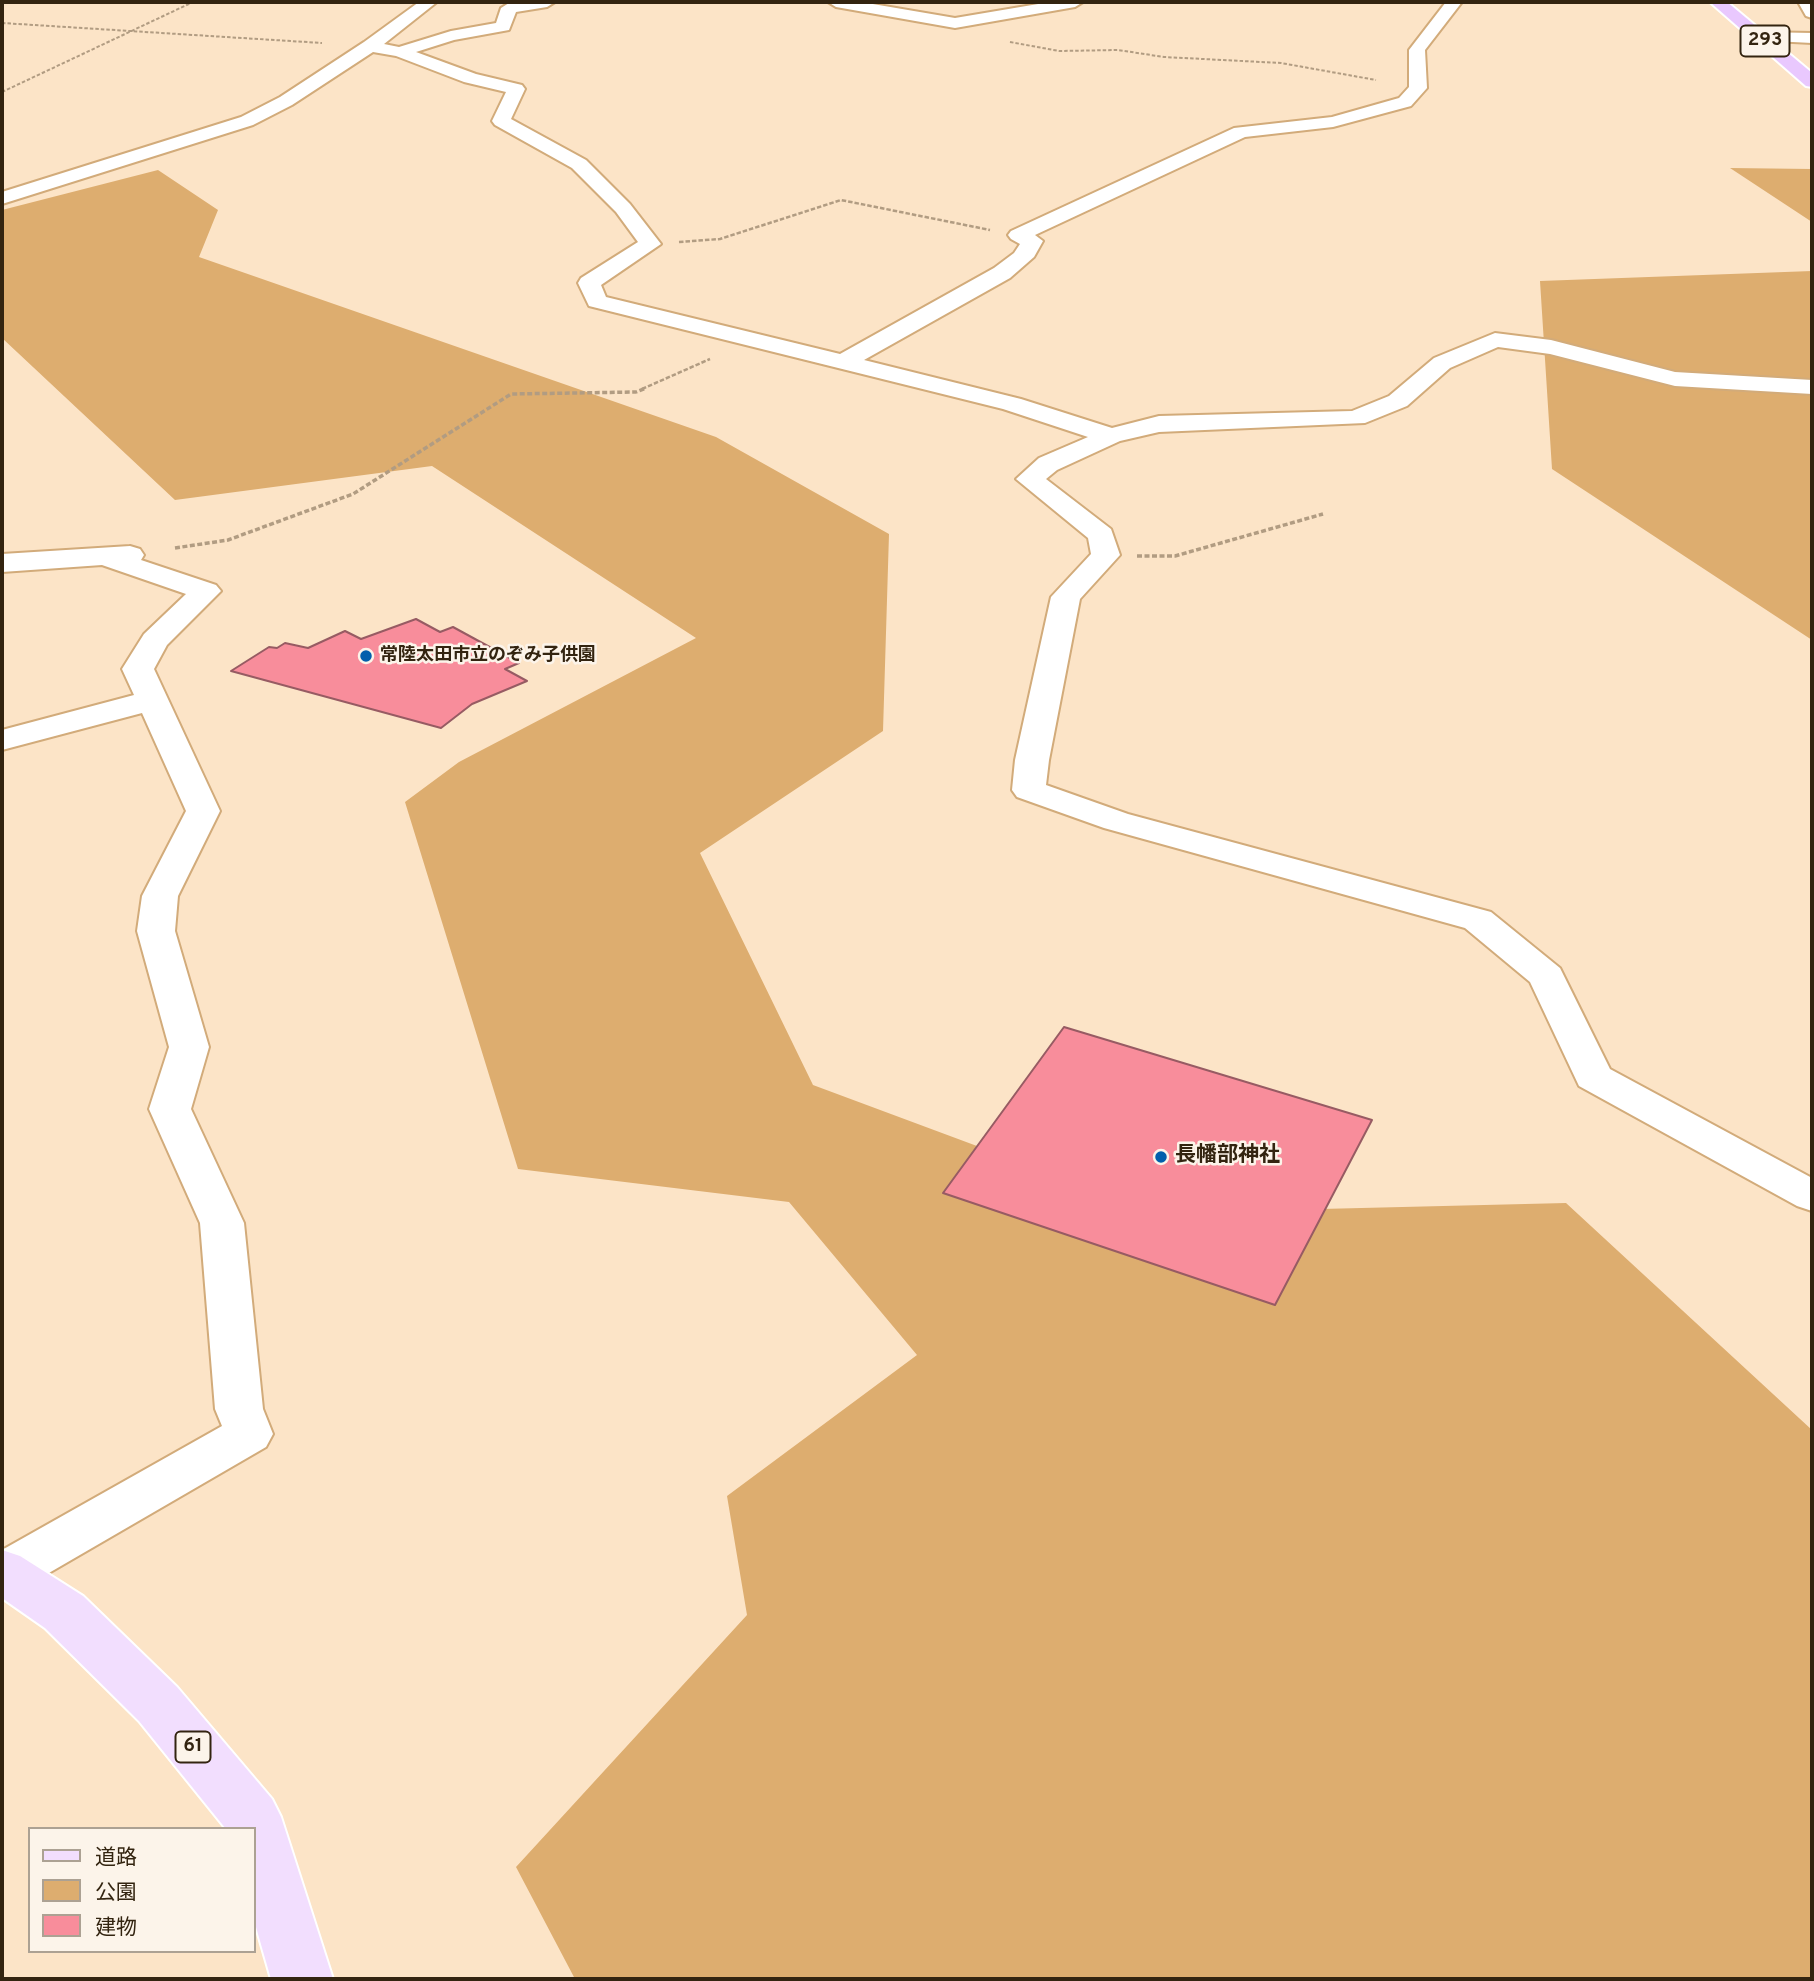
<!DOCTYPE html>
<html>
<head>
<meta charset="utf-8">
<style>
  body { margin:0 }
  #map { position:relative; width:1814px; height:1981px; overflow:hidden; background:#fce4c7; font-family:Overpass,"Noto Sans JP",sans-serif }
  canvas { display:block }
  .frame { position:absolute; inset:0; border:4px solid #332410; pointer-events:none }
  .legend { position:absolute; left:28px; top:1827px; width:228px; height:126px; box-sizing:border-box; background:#fcf4ea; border:2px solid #aca193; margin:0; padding:9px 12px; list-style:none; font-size:21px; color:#332410 }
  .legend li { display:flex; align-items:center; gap:14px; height:35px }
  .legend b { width:35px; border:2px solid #aca193 }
</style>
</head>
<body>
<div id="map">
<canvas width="1814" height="1981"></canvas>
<div class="frame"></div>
<ul class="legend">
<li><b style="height:9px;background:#f2defe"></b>道路</li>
<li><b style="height:19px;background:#ddad6f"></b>公園</li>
<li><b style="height:19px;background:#f88d9b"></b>建物</li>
</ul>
</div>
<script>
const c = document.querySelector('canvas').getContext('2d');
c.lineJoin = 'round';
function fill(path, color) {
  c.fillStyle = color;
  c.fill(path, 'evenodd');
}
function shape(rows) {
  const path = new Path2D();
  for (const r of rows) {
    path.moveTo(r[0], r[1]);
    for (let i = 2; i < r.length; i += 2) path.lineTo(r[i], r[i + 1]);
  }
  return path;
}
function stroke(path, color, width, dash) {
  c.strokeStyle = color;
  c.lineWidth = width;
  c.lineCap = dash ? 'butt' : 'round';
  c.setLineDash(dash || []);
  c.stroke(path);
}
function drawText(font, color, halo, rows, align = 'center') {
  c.font = font + ' Overpass,"Noto Sans JP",sans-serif';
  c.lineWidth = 5;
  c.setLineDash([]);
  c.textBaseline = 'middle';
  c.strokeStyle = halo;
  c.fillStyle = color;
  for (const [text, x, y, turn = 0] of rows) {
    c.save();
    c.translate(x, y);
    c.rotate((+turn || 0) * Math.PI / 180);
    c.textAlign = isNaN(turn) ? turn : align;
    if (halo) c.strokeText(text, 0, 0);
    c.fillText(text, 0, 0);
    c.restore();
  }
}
const green = shape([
  [1730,168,1812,169,1812,222],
  [158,170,218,210,199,257,716,437,889,534,883,731,700,853,813,1085,1157,1213,1566,1203,1812,1430,1812,1979,575,1979,516,1867,747,1615,727,1496,917,1355,789,1202,518,1169,405,802,459,762,696,638,432,466,175,500,2,338,2,210],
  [1812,271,1812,640,1552,469,1540,281]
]);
const building = shape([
  [416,619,440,632,453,627,519,663,505,669,527,681,472,704,441,728,231,671,269,647,277,648,285,643,308,648,345,631,361,639,416,619],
  [1064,1027,1372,1120,1275,1305,943,1193,1064,1027]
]);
const pathFar2 = shape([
  [2,23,322,43],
  [1010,42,1059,51,1118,50,1164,57,1281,63,1376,80],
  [2,92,193,2]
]);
const pathFar1 = shape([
  [679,242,720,239,841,200,990,230],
  [642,389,710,359]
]);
const path = shape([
  [175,548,228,540,353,494,511,394,636,392,646,388],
  [1137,556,1175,556,1323,514]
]);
const minor = shape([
  [419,2,437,2,384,44,399,47,451,31,496,23,501,8,509,3,555,2,547,7,516,12,509,30,454,40,416,52,476,74,522,85,525,89,511,119,586,160,630,204,661,244,601,285,606,297,840,354,994,268,1014,253,1020,244,1011,239,1008,235,1011,231,1234,128,1332,117,1399,98,1409,87,1409,50,1446,2,1462,2,1425,50,1427,88,1411,106,1333,127,1245,137,1035,235,1043,241,1034,257,1010,278,864,360,1021,399,1112,428,1159,416,1352,411,1389,396,1434,358,1495,333,1551,340,1675,372,1812,380,1812,394,1675,386,1550,354,1498,347,1450,368,1407,406,1365,423,1159,432,1120,441,1057,470,1046,479,1111,529,1120,555,1080,599,1049,760,1046,785,1128,814,1491,912,1560,968,1610,1069,1812,1178,1812,1211,1797,1206,1579,1086,1530,982,1465,928,1104,828,1017,797,1012,790,1015,760,1051,597,1091,554,1088,538,1016,479,1039,458,1088,437,1003,409,589,306,578,283,581,278,638,242,616,212,572,168,495,125,492,121,506,92,464,82,396,56,373,52,292,105,253,125,2,204,2,192,241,117,280,97,364,42,419,2],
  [828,2,861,2,955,18,1050,2,1083,2,1075,7,955,28,836,7,828,2],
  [1798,2,1812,2,1812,18,1806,16,1798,2],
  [1760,32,1812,33,1812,43,1754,40,1752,37,1760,32],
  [130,546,140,549,144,555,141,560,216,585,221,591,167,645,154,669,220,811,178,896,175,931,209,1047,191,1109,244,1223,263,1409,273,1434,266,1447,23,1588,5,1594,2,1593,2,1550,222,1426,215,1409,200,1223,149,1109,169,1047,137,931,142,896,186,811,142,713,2,750,2,730,134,695,122,669,144,634,186,594,102,565,2,572,2,554,130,546]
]);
const major = shape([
  [2,1550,20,1556,83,1596,177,1687,272,1799,281,1817,333,1979,271,1979,254,1920,254,1829,226,1829,139,1721,45,1628,2,1598,2,1550]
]);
const highway = shape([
  [1710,2,1727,2,1812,73,1812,87,1806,86,1710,2]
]);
const markers = [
  [366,656,7,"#025fac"],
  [1161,1157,7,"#025fac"]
];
const farPoinames = [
  ["常陸太田市立のぞみ子供園",380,656]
];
const shields = [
  [1765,41,49],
  [193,1747,35]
];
const shieldNames = [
  ["293",1765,41],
  ["61",193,1747]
];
const poiNames = [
  ["長幡部神社",1175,1157]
];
fill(green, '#ddad6f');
fill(building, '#f88d9b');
stroke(building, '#975b63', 2);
stroke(minor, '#d2ab7a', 4);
stroke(major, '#fff', 4);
stroke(highway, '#fff', 4);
stroke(pathFar2, '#b19c82', 2, [3.5, 2]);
stroke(pathFar1, '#b19c82', 2.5, [4.5, 2]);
stroke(path, '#b19c82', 3.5, [5, 2.5]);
fill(minor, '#fff');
fill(major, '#f2defe');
fill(highway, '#e9c8fe');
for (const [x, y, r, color] of markers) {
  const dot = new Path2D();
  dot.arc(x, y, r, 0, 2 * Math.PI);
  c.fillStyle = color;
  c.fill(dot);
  stroke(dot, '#fcf4ea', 2.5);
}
drawText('bold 18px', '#332410', '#fcf4ea', farPoinames, 'left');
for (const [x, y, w] of shields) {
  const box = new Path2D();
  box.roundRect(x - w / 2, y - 15.5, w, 31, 5);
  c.fillStyle = '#fcf4ea';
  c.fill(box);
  stroke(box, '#332410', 2);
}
drawText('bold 19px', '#332410', null, shieldNames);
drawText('bold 21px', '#332410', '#fcf4ea', poiNames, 'left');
</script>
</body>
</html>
